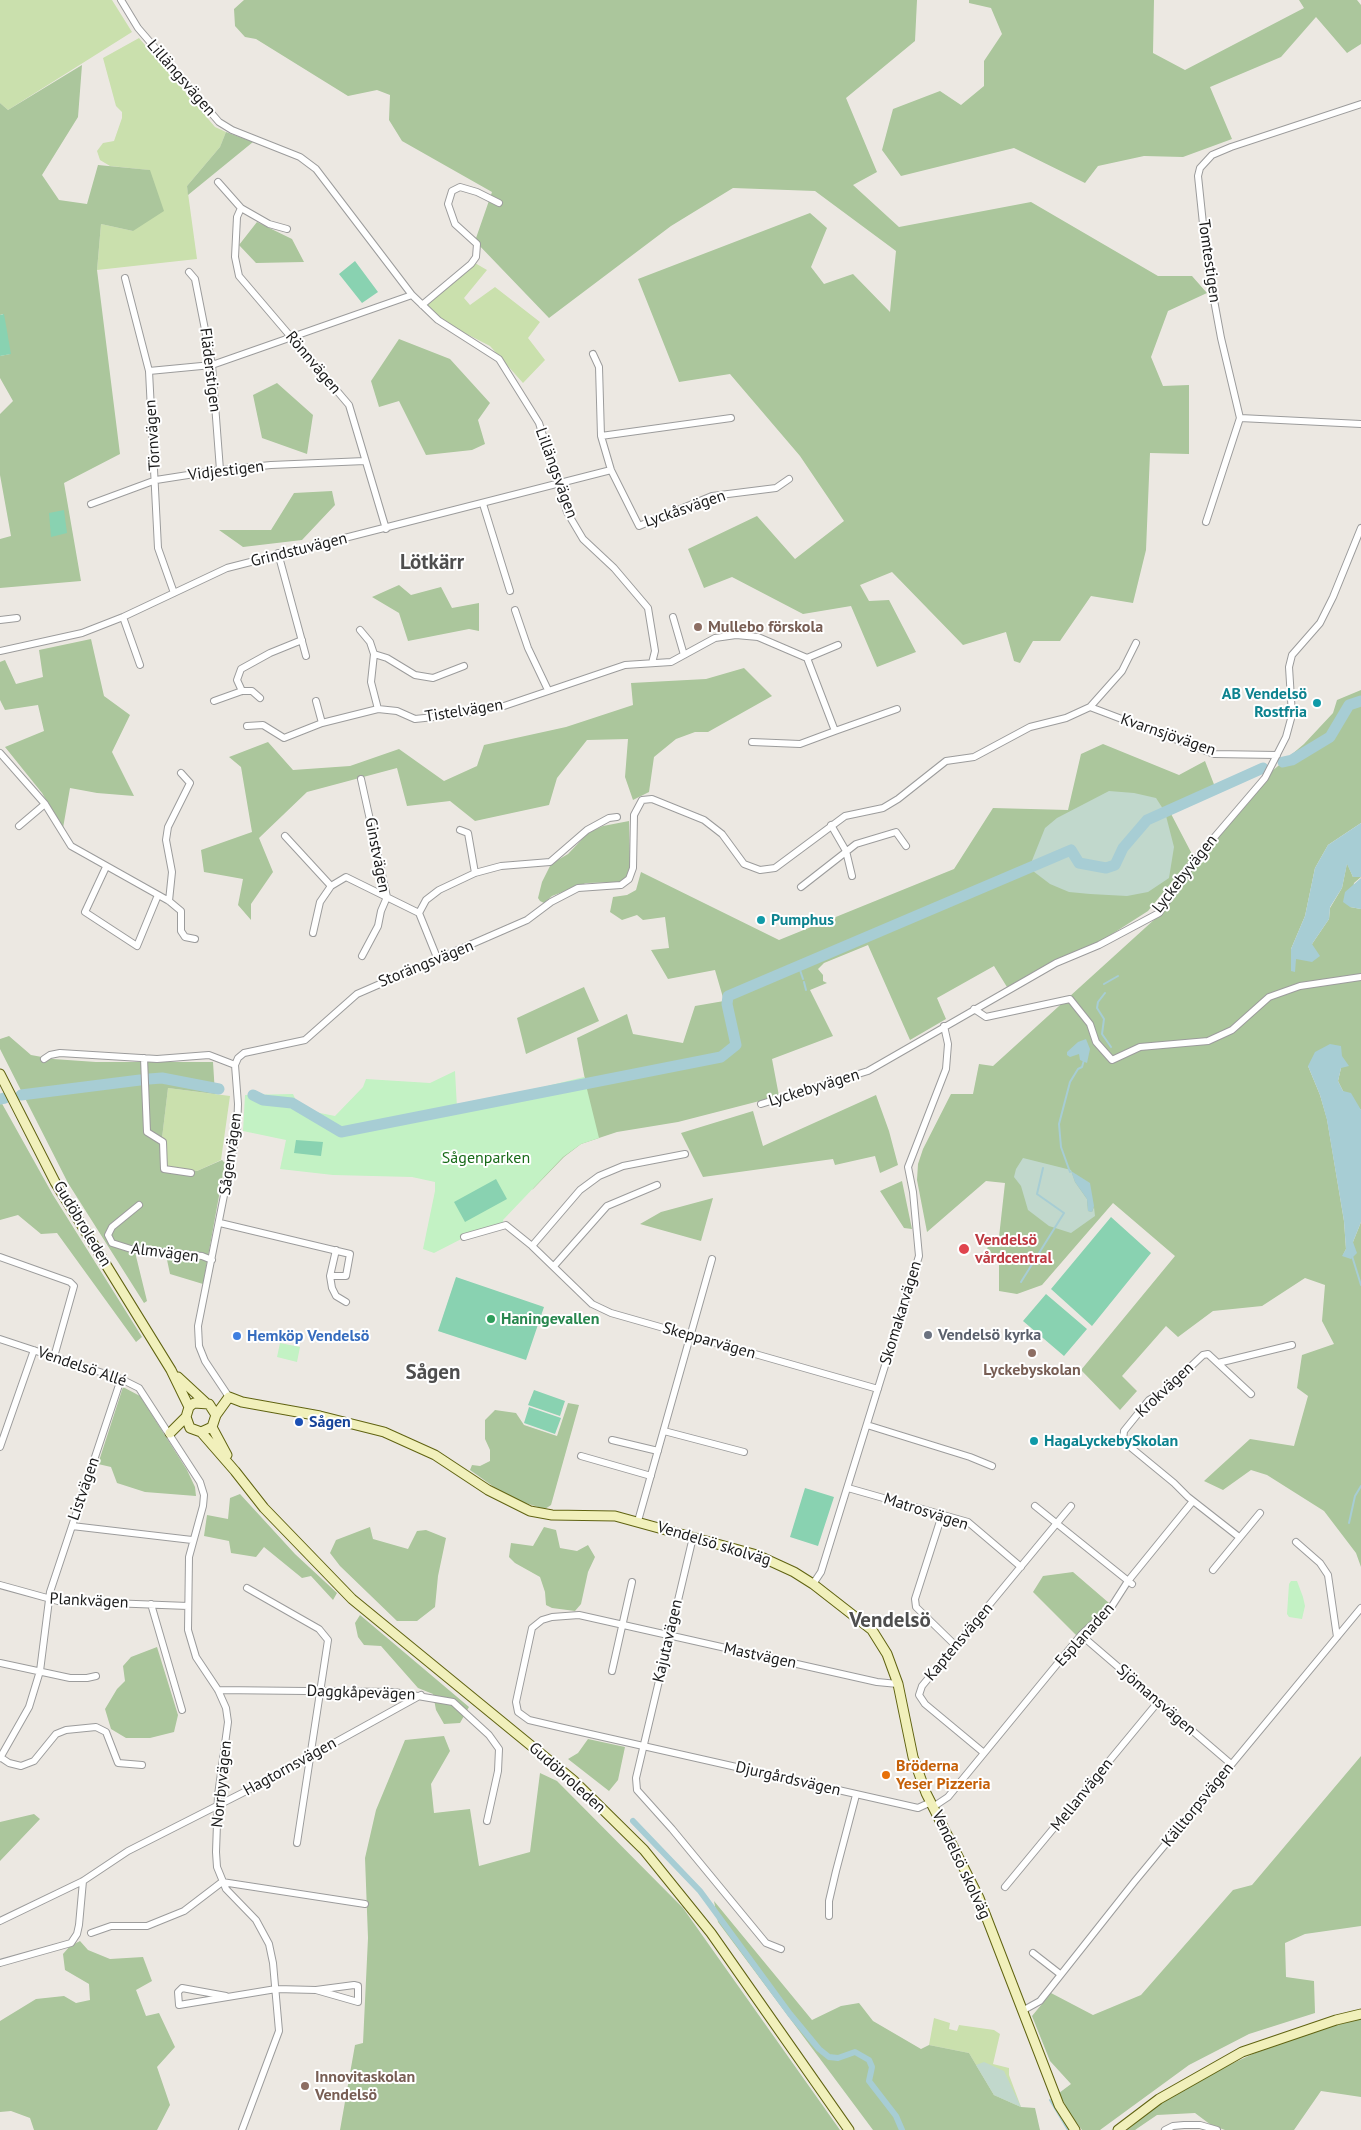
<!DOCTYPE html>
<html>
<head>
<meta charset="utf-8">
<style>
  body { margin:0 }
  canvas { display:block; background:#ece8e2 }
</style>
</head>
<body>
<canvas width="1361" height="2130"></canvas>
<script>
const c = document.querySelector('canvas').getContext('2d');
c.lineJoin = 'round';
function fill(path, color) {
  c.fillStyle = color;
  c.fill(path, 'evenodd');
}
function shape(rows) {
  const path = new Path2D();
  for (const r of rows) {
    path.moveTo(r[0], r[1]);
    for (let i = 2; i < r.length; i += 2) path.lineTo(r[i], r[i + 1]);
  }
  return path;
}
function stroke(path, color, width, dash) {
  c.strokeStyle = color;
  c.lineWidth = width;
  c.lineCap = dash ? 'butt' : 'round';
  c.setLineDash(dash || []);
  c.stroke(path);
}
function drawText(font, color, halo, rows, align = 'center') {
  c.font = font + ' "PT Sans",sans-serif';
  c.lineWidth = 4;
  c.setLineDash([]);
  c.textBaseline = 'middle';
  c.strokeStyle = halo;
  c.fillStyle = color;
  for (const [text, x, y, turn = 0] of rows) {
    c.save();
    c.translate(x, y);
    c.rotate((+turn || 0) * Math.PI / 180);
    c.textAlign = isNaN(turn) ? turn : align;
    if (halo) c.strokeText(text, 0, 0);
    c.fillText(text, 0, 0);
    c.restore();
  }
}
const grass = shape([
  [0,0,112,0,132,32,8,110,0,103],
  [139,38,215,127,226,132,220,147,187,186,197,259,97,270,101,224,133,231,149,170,110,166,100,160,97,151,103,143,114,141,122,118,122,112,116,106,103,58],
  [475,263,487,270,464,298,470,305,495,287,540,322,528,338,545,360,523,383,490,346,445,323,427,305],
  [168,1088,230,1096,221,1160,197,1171,168,1167,162,1138],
  [934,2018,950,2023,949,2029,957,2031,959,2025,994,2030,1000,2034,993,2064,1009,2068,1009,2075,1021,2107,994,2095,969,2053,929,2045]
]);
const forest = shape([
  [244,0,917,0,915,41,846,98,877,172,853,185,899,227,1031,202,1158,276,1192,276,1207,293,1168,311,1151,357,1163,386,1189,385,1189,454,1150,453,1146,550,1133,603,1091,596,1060,641,1033,641,1020,663,1014,661,1006,632,963,645,892,572,860,585,869,601,889,600,916,652,877,667,851,606,803,614,732,577,704,588,688,549,757,516,795,559,844,521,800,456,730,374,679,382,638,279,810,213,827,228,811,267,824,284,853,274,890,312,896,251,815,191,733,188,671,226,549,318,475,241,492,192,402,141,389,120,390,95,377,90,348,96,256,39,245,37,235,26,234,9],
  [969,0,1154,0,1153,53,1185,70,1304,8,1299,0,1357,0,1361,5,1361,44,1347,53,1316,17,1281,57,1210,87,1232,139,1183,157,1144,156,1098,166,1085,183,1014,148,901,176,882,150,893,109,940,91,961,105,984,86,984,61,1002,34,991,8,969,3],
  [82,65,78,117,42,175,59,200,87,204,98,165,150,170,164,211,133,231,101,224,97,270,120,454,64,483,81,581,0,588,0,539,11,536,0,475,0,414,13,401,0,378,0,356,10,354,3,314,0,315,0,103,8,110],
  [226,132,253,142,188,195,187,186,220,147],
  [257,222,292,239,304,262,256,263,239,245],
  [399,339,450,359,490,403,478,420,485,444,472,450,426,455,399,401,379,407,371,381],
  [277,383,313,415,307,454,262,438,253,395],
  [332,491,335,505,302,540,243,547,219,530,271,530,294,493],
  [399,585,411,595,441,587,452,608,479,603,479,631,469,629,408,641,399,613,372,597],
  [91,639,104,696,130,715,112,752,134,796,97,793,70,788,63,828,42,793,5,747,44,731,38,705,5,710,0,700,0,662,5,660,16,684,43,677,39,650],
  [744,668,772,696,708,732,695,732,676,739,654,757,649,792,633,800,625,777,628,739,587,740,557,778,549,805,475,821,450,801,407,806,397,768,307,792,259,838,273,872,251,904,251,920,238,905,243,879,204,872,201,850,252,832,241,767,229,757,268,742,293,770,350,766,399,749,444,781,477,766,484,745,566,727,633,705,631,683,706,679],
  [1361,690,1361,823,1328,845,1315,868,1305,916,1291,949,1291,971,1296,959,1312,944,1329,919,1330,908,1342,888,1347,863,1353,877,1361,877,1354,883,1350,907,1361,909,1361,1110,1343,1091,1338,1081,1341,1068,1308,1066,1320,1095,1327,1119,1344,1221,1346,1249,1343,1255,1353,1242,1361,1222,1361,1567,1356,1553,1324,1511,1267,1475,1251,1470,1223,1490,1204,1481,1250,1439,1294,1446,1308,1396,1297,1388,1302,1355,1334,1344,1322,1321,1325,1285,1305,1278,1262,1306,1213,1311,1178,1337,1166,1326,1122,1376,1137,1391,1120,1410,1081,1370,1175,1256,1113,1203,1042,1285,1017,1294,999,1291,999,1265,987,1248,999,1237,1005,1183,986,1181,927,1232,917,1180,918,1164,923,1149,951,1094,973,1094,979,1064,993,1066,1156,918,1233,813,1265,777,1304,744,1333,713,1337,700],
  [1103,744,1179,775,1205,761,1215,787,1169,810,1193,856,1148,911,1098,943,1055,960,1007,987,994,966,937,998,946,1019,910,1040,868,945,824,963,818,969,823,975,823,981,827,983,810,990,833,1036,772,1059,779,1096,678,1122,617,1132,581,1144,564,1157,532,1190,587,1090,577,1038,627,1014,633,1034,683,1043,695,1006,724,1001,715,970,668,979,651,950,669,948,665,917,643,920,637,915,622,920,610,912,613,897,627,895,636,890,641,872,779,940,954,869,993,808,1068,810,1081,754],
  [629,821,630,866,627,876,621,882,586,883,552,896,544,903,540,901,538,898,542,882,551,864,568,854,588,833,603,826],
  [584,987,599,1021,526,1054,517,1018],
  [9,1036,31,1055,53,1059,96,1062,213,1062,215,1094,168,1088,162,1138,167,1148,166,1161,168,1167,197,1171,222,1160,225,1163,203,1284,170,1274,166,1255,135,1252,147,1301,144,1303,68,1183,0,1049,0,1039],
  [876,1095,889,1131,898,1165,880,1173,875,1156,835,1165,833,1159,703,1177,681,1133,753,1111,763,1146],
  [0,1100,53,1195,142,1337,136,1342,57,1233,41,1234,18,1215,0,1220],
  [902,1181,912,1229,904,1228,880,1191],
  [713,1198,701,1241,640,1224,661,1212],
  [123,1387,140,1396,187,1470,195,1487,196,1496,145,1492,117,1483,111,1467,98,1464],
  [568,1403,579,1405,551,1505,545,1509,522,1502,494,1487,470,1470,472,1465,480,1466,490,1461,490,1450,485,1439,485,1420,495,1410,516,1413,524,1425,557,1436],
  [240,1494,295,1554,337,1593,333,1600,311,1576,302,1578,264,1547,256,1557,231,1553,229,1541,204,1536,207,1515,228,1519,230,1498],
  [370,1527,373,1539,408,1549,417,1531,426,1530,446,1538,438,1576,435,1607,417,1621,397,1621,340,1566,330,1553,336,1540],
  [544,1527,556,1530,560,1548,577,1551,588,1545,595,1557,588,1572,581,1604,575,1611,552,1608,546,1605,545,1592,540,1577,515,1563,509,1557,511,1543,533,1546],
  [1073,1572,1109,1603,1077,1636,1033,1592,1043,1576],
  [360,1615,469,1707,460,1723,444,1724,436,1710,433,1694,418,1688,381,1646,364,1645,358,1637,355,1623],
  [157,1647,178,1715,174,1732,150,1738,126,1738,111,1729,105,1709,117,1689,125,1681,123,1666,131,1657],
  [444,1736,450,1751,431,1784,434,1813,470,1809,479,1866,530,1852,540,1773,557,1781,683,1908,840,2130,340,2130,355,2045,363,2043,368,1938,365,1858,376,1810,405,1740],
  [588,1739,625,1747,618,1780,609,1791,568,1759,578,1753],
  [1361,1756,1361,1926,1305,1934,1285,1943,1286,1977,1314,1981,1315,2013,1249,2034,1189,2065,1100,2130,1082,2130,1070,2114,1059,2093,1071,2084,1050,2061,1032,2016,1051,1993,1093,2015,1141,1995,1233,1890,1252,1885],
  [34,1814,40,1819,0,1861,0,1822],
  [714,1901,812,2020,841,2006,859,2003,873,2021,921,2049,929,2045,969,2053,994,2095,1021,2107,1035,2108,1040,2130,873,2130,718,1922],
  [80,1941,88,1950,110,1959,143,1957,152,1981,136,1990,146,2016,159,2013,175,2047,157,2067,170,2105,157,2130,34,2130,30,2118,11,2111,0,2112,0,2021,36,1999,64,1996,76,2003,90,2000,89,1984,65,1970,63,1954,70,1946],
  [1361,2019,1361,2097,1321,2091,1294,2130,1225,2130,1211,2125,1195,2113,1157,2115,1135,2130,1127,2130,1160,2103,1201,2078,1255,2053,1329,2027]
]);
const wetland = shape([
  [1109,791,1134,793,1156,798,1165,812,1174,847,1169,878,1148,892,1127,896,1090,894,1069,892,1050,884,1029,868,1045,828,1057,818],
  [1023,1158,1071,1170,1075,1182,1087,1199,1088,1211,1092,1212,1094,1207,1095,1216,1071,1233,1049,1226,1028,1210,1021,1186,1014,1177,1016,1169],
  [984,2062,1004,2071,1021,2107,994,2095,976,2065]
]);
const park = shape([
  [455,1071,457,1108,584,1077,599,1138,581,1144,563,1157,503,1220,504,1224,475,1232,434,1253,423,1249,435,1191,435,1182,412,1177,333,1175,280,1169,286,1140,243,1131,245,1095,293,1094,300,1109,335,1116,363,1087,366,1079,430,1083],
  [280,1343,300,1347,297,1362,277,1357],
  [1291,1581,1297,1581,1303,1597,1305,1606,1302,1619,1289,1617,1287,1614,1289,1584]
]);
const pitch = shape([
  [355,261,378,292,362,303,339,274],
  [4,314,11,354,0,356,0,315],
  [64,510,67,533,51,537,49,513],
  [296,1140,323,1142,321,1156,294,1153],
  [496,1179,507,1199,465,1222,454,1202],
  [1111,1217,1151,1253,1092,1326,1051,1289],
  [456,1277,544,1307,526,1360,438,1331],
  [1046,1294,1087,1329,1064,1356,1023,1321],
  [534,1390,565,1401,560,1416,528,1405],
  [529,1407,561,1418,555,1434,524,1423],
  [805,1488,834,1497,818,1546,790,1537]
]);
const water = shape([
  [1361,823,1361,877,1353,877,1347,864,1342,888,1330,907,1329,919,1312,944,1320,956,1312,962,1296,959,1295,972,1291,971,1291,949,1305,916,1315,868,1328,845],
  [1361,878,1361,909,1350,907,1343,902,1345,892],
  [1086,1039,1090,1049,1087,1063,1080,1060,1079,1054,1070,1057,1067,1055,1067,1052,1078,1042],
  [1330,1044,1341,1046,1342,1056,1349,1066,1341,1068,1338,1081,1343,1091,1351,1093,1361,1110,1361,1222,1353,1242,1357,1253,1351,1259,1342,1256,1346,1249,1344,1221,1327,1120,1320,1095,1308,1066,1315,1052],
  [1071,1171,1090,1183,1094,1206,1092,1212,1088,1211,1087,1199,1075,1182]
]);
const stream = shape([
  [799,967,803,979],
  [804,982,806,990],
  [1104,984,1118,976],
  [1105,993,1098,1002,1097,1008,1104,1019,1102,1034,1111,1047],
  [1070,1172,1061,1147,1059,1124,1070,1082,1078,1069,1082,1067,1084,1060],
  [1352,1256,1361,1285],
  [1021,1282,1064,1213,1037,1194,1043,1168],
  [1349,1523,1355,1496,1361,1486],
  [1050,2100,1068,2130]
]);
const canal = shape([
  [633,1821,700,1891,790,2014,819,2049,829,2057,838,2058,855,2052,869,2060,872,2067,869,2081,896,2116,902,2130]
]);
const river = shape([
  [1283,762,1292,760,1330,737,1349,705,1361,701],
  [149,1079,162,1078,219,1089],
  [21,1095,140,1080],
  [253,1095,263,1100,292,1103,341,1132,721,1057,736,1045,727,1004,728,996,1071,850,1079,863,1106,868,1115,865,1123,848,1147,820,1263,768],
  [0,1099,5,1098]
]);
const street = shape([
  [121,0,138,28,219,122,232,130,300,157,316,169,412,295,438,320,499,359,539,423,567,512,583,539,614,568,648,608,655,651,652,663],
  [218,182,241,208,237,217,235,257,239,276,349,405,386,529],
  [241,208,269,224,287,229],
  [189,272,195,279,212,365,220,470],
  [125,278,149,371,158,548,174,593],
  [422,305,471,264,476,257,477,244,455,224,448,204,452,191,460,187,477,192,499,203],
  [593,354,599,367,601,436,611,470,639,526,712,496,776,488,789,479],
  [149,371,212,365,412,295],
  [1240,418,1361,424],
  [601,436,731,418],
  [91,504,156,480,220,470,271,465,365,461],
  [483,504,510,591],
  [1206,522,1240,418,1221,338,1207,262,1198,176,1200,168,1212,155,1231,147,1361,104],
  [278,553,306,656],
  [515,610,528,648,548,690],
  [123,617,140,665],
  [673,617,684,655],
  [0,620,17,618],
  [360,630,370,642,374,654,371,682,378,709],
  [0,651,82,633,123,617,227,568,611,470],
  [374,654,387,658,415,675,433,678,464,666],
  [807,658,838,645],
  [242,691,237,680,241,669,270,653,302,640],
  [214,701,242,691,252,691,260,698],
  [316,701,322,723],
  [1090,707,1214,754,1277,755],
  [247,726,263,725,284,738,322,723,378,709,397,711,415,719,453,715,504,706,625,665,671,662,715,638,736,635,758,637,807,658,835,731,800,744,752,742],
  [835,731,897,709],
  [0,753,45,804,71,846,169,901,181,911,181,931,185,937,195,939],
  [361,779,387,897,381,911,378,926,362,956],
  [831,825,846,851,852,876],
  [19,826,45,804],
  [460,830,468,833,475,873],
  [285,836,331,886],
  [106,867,85,912,137,946,158,895],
  [801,887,856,844,896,832,906,846],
  [169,901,172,872,166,840,168,827,190,783,181,773],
  [419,913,426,900,439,890,475,873,501,866,550,862,587,830,609,818,617,817],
  [313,933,320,902,331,886,346,877,419,913,438,960],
  [974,1009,986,1017,1070,999,1090,1024,1096,1042,1112,1060,1140,1047,1208,1041,1232,1030,1269,997,1300,986,1361,977],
  [144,1058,147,1132,163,1142,164,1169,191,1173],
  [44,1059,50,1055,60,1053,157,1059,209,1055,235,1065],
  [761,1104,868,1071,1056,963,1099,945,1159,913,1194,861,1265,778,1286,737,1292,715,1289,667,1292,655,1320,623,1333,597,1361,528],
  [139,1205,112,1227,108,1235,112,1243,131,1249,202,1256,212,1260],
  [220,1223,350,1254,346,1276,330,1276],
  [464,1237,506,1225,532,1246,592,1304,611,1313,878,1389],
  [532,1246,580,1190,599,1176,623,1166,685,1154],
  [336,1250,330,1276,332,1288,336,1296,346,1302],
  [0,1257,70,1282,74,1286,54,1357],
  [554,1266,607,1206,657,1185],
  [0,1339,121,1379,139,1388,200,1482,204,1495,203,1506,189,1557,188,1630,196,1657,218,1690,226,1708,228,1722,218,1795,216,1852,217,1867,226,1889,256,1920,269,1944,273,1963,279,2031,242,2130],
  [1218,1363,1292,1345],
  [229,1397,205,1361,199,1346,198,1326,237,1130,238,1104,235,1065,238,1058,244,1053,305,1040,357,994,527,920,551,902,578,888,621,885,629,879,633,868,634,815,642,800,652,799,704,820,722,834,744,864,760,870,775,868,845,816,883,808,898,799,946,761,974,757,1030,727,1066,718,1090,707,1122,671,1136,643],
  [867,1425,970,1457,992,1466],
  [664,1431,744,1452],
  [612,1440,658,1451],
  [0,1447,34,1350],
  [581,1456,651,1476],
  [848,1488,968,1522,1021,1567],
  [1035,1506,1132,1584],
  [942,1515,915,1599,916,1607,956,1646],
  [638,1521,712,1259],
  [72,1526,192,1540],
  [693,1537,636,1778,637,1790,672,1829,766,1943,781,1949],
  [1239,1537,1188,1497,1174,1483,1123,1441,1124,1431,1149,1400,1166,1390,1203,1355,1208,1354,1251,1394],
  [1296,1542,1320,1563,1328,1575,1337,1637],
  [1213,1570,1260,1513],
  [813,1584,821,1572,919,1256,913,1192,908,1167,946,1069,948,1044,944,1026],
  [0,1585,58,1601,188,1606],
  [247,1588,319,1629,328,1640,297,1843],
  [151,1604,182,1710],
  [1081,1635,1231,1764],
  [0,1663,70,1678,87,1678,96,1676],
  [612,1671,632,1582],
  [898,1684,877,1682,579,1615,552,1617,542,1620,532,1628,516,1702,518,1712,529,1720,559,1727,918,1808,931,1802],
  [218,1690,394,1692,453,1702,489,1735,499,1749,498,1771,487,1821],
  [984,1753,925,1704,919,1695,922,1686,1071,1506],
  [0,1757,9,1763,21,1766,34,1761,56,1734,66,1730,96,1727,106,1732,118,1763,142,1765],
  [0,1758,29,1707,40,1671,50,1592,121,1379],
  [933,1807,948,1797,1081,1635,1112,1606,1128,1581,1193,1501],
  [1005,1887,1158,1702],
  [829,1916,829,1901,836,1871,856,1795],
  [0,1921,83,1881,128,1851,260,1784,421,1695],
  [91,1933,111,1926,147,1926,184,1911,222,1882,365,1904],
  [1033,1953,1060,1974],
  [0,1963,71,1943,77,1934,79,1925,83,1881],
  [226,1996,182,1988,178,1992,179,2005,276,1989,316,1990,354,1985,358,1986,358,2002,316,1990],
  [1022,2011,1040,2001,1135,1881,1361,1608],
  [1165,2130,1173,2126,1184,2125,1200,2125,1217,2130]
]);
const secondary = shape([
  [0,1074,55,1182,171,1370,189,1407],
  [178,1377,205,1402],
  [229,1397,242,1402,320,1416,384,1432,435,1455,488,1490,530,1511,552,1515,615,1516,757,1555,794,1572,813,1584,872,1630,887,1654,898,1684,913,1757,926,1793,979,1898,1059,2105,1075,2130],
  [216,1415,229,1397],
  [212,1427,227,1455],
  [201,1432,235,1471,264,1508,352,1599,573,1780,644,1850,711,1933,849,2130],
  [170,1433,186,1417,189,1407,194,1403,209,1404,216,1415,212,1427,201,1432,190,1428,186,1417],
  [1118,2130,1159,2099,1242,2052,1336,2020,1361,2014]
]);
const markers = [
  [698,627,5,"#8d6e63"],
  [1317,703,5,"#0f9aa8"],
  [761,920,5,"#0f9aa8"],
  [964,1249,6,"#e0444e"],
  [491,1319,5,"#2e9e5b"],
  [928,1335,5,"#6b7280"],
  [237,1336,5,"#3f7fe0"],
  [1032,1353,5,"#8d6e63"],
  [299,1422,5,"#1a4fb4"],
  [1034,1441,5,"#0f9aa8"],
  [886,1775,5,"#e8710a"],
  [305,2086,5,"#8d6e63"]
];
const streetNames = [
  ["Lillängsvägen",181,78,49],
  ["Tomtestigen",1209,261,82],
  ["Rönnvägen",313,363,50],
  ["Fläderstigen",210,370,83],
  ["Törnvägen",153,435,-94],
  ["Vidjestigen",226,471,-7],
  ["Lillängsvägen",556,473,70],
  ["Lyckåsvägen",685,509,-19],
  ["Grindstuvägen",299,550,-14],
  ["Tistelvägen",464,711,-9],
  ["Kvarnsjövägen",1168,735,19],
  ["Ginstvägen",377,855,79],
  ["Lyckebyvägen",1185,874,-52],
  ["Storängsvägen",426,964,-22],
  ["Lyckebyvägen",814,1088,-17],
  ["Sågenvägen",231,1154,-82],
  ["Gudöbroleden",82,1224,59],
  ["Almvägen",165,1253,7],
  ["Skomakarvägen",901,1313,-73],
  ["Skepparvägen",709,1341,16],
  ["Vendelsö Allé",82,1367,19],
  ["Krokvägen",1165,1390,-43],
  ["Listvägen",84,1489,-71],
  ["Matrosvägen",926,1512,18],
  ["Vendelsö skolväg",714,1544,17],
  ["Plankvägen",89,1601,3],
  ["Esplanaden",1085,1635,-48],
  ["Kajutavägen",668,1641,-77],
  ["Kaptensvägen",959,1642,-50],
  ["Mastvägen",760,1656,12],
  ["Daggkåpevägen",361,1693,2],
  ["Sjömansvägen",1156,1700,41],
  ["Hagtornsvägen",290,1767,-29],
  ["Gudöbroleden",567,1778,42],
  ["Djurgårdsvägen",788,1779,13],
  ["Norrbyvägen",222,1784,-84],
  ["Mellanvägen",1082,1795,-51],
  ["Källtorpsvägen",1198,1805,-51],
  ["Vendelsö skolväg",961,1865,65]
];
const educationNames = [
  ["Mullebo förskola",708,627],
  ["Lyckebyskolan",1032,1370,"center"],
  ["Innovitaskolan",315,2077],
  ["Vendelsö",315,2095]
];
const cultureNames = [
  ["AB Vendelsö",1307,694,"right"],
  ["Rostfria",1307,712,"right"],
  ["Pumphus",771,920],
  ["HagaLyckebySkolan",1044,1441]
];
const parkNames = [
  ["Sågenparken",486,1158]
];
const healthNames = [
  ["Vendelsö",975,1240],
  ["vårdcentral",975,1258]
];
const leisureNames = [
  ["Haningevallen",501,1319]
];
const worshipNames = [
  ["Vendelsö kyrka",938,1335]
];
const shopNames = [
  ["Hemköp Vendelsö",247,1336]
];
const transitNames = [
  ["Sågen",309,1422]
];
const foodNames = [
  ["Bröderna",896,1766],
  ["Yeser Pizzeria",896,1784]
];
const districtNames = [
  ["Lötkärr",432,563],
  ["Sågen",433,1373],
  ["Vendelsö",890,1621]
];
fill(grass, '#cae0ad');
fill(forest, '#abc69c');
fill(wetland, '#c1d8cc');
fill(park, '#c3f2c4');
fill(pitch, '#89d2b1');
fill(water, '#a7cdd4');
stroke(stream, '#a7cdd4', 2);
stroke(canal, '#a7cdd4', 6);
stroke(river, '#a7cdd4', 11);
stroke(street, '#9c9c9c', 8);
stroke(secondary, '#606311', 11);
stroke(street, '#fff', 6);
stroke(secondary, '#f1f0bb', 9);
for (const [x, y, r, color] of markers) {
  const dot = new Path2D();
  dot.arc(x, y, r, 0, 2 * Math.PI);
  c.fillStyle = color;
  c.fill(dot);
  stroke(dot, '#fff', 2);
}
drawText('16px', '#1b1b1b', '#fff', streetNames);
drawText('bold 16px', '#785e54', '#fff', educationNames, 'left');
drawText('bold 16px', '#0d838f', '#fff', cultureNames, 'left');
drawText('16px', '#186b19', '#fff', parkNames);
drawText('bold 16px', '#be3a42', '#fff', healthNames, 'left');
drawText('bold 16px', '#27864d', '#fff', leisureNames, 'left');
drawText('bold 16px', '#5b616d', '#fff', worshipNames, 'left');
drawText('bold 16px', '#366cbe', '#fff', shopNames, 'left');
drawText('bold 16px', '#164399', '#fff', transitNames, 'left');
drawText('bold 16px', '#c56008', '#fff', foodNames, 'left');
drawText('bold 21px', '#4e4e4e', '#fff', districtNames);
</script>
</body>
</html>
